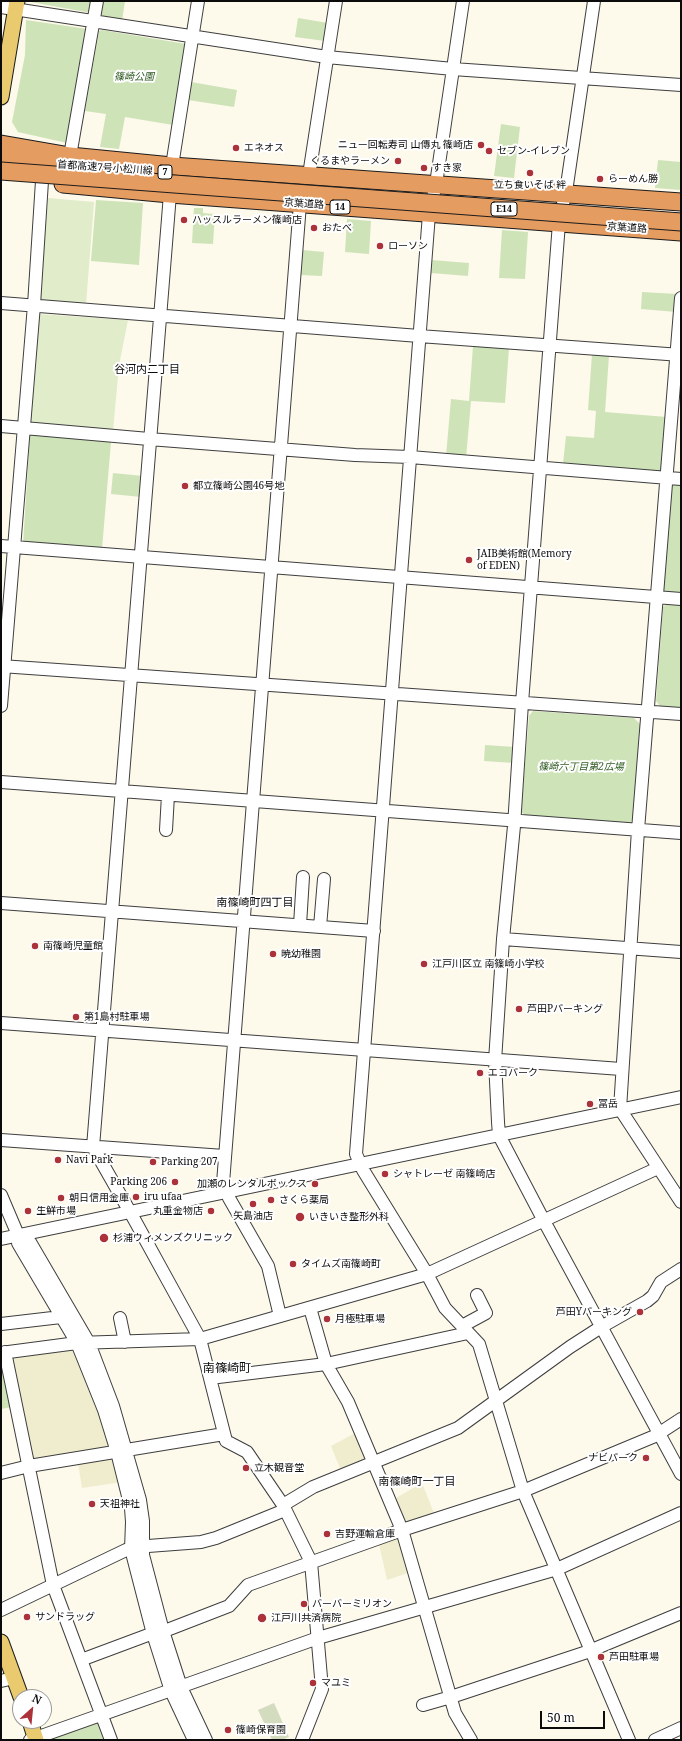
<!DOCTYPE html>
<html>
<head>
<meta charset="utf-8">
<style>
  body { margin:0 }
  #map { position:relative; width:682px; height:1741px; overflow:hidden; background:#fdf9eb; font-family:"Noto Serif",serif }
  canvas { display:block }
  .frame { position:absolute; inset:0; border:2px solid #0b0b0b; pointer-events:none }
  .north { position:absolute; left:12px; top:1689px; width:40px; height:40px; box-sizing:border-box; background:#fff; border:1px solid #9d9d9d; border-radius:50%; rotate:27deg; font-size:11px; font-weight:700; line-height:16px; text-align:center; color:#0b0b0b }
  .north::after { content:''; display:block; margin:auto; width:14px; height:18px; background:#ac323a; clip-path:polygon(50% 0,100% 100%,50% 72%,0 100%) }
  .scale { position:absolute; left:540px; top:1711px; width:65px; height:18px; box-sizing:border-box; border:2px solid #0b0b0b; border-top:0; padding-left:5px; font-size:12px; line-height:14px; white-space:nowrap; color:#0b0b0b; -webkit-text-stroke:3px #fff; paint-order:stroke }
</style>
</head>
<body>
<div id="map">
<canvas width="682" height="1741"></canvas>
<div class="frame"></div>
<div class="north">N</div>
<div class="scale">50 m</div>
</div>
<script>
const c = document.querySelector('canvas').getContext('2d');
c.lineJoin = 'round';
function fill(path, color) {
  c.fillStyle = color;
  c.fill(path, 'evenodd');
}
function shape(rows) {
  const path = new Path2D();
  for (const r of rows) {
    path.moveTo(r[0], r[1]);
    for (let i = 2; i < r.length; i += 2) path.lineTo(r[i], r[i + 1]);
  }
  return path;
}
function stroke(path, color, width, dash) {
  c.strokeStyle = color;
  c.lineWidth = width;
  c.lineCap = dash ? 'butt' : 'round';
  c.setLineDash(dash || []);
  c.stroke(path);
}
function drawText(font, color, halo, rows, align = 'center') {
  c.font = font + ' "Noto Serif","Noto Sans JP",serif';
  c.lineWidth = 4;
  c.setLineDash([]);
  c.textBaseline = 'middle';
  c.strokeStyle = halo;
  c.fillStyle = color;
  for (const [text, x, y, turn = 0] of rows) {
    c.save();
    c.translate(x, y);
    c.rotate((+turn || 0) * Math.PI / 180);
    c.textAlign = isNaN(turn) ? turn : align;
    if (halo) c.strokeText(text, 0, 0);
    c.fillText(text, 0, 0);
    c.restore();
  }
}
const farmland = shape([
  [74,1349,99,1399,110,1450,32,1463,10,1361,13,1357],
  [357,1432,367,1460,341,1471,331,1446],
  [111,1457,116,1459,122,1482,82,1488,78,1463],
  [422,1483,434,1513,406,1523,396,1498],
  [396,1537,402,1539,411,1572,387,1580,379,1544]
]);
const green = shape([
  [31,1,93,1,91,13,31,2],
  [104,1,125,1,122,21,103,18,101,16],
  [298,18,328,23,325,41,295,37],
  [26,20,87,29,67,143,18,132,12,122,25,55],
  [102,30,186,44,173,125,125,117,119,149,100,147,106,114,85,111,99,31],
  [191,82,237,90,234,107,188,100],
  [501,124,520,127,514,178,494,176],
  [658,160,681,162,681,190,655,188],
  [96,200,143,203,139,265,91,261],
  [194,208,203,208,203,213,215,214,213,244,192,243],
  [347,219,371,221,369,254,345,252],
  [502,230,528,232,525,279,499,278],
  [302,250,324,252,322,276,301,275],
  [431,260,469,263,468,276,431,273],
  [642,292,677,294,676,312,641,309],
  [473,346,509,348,505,403,471,401,466,458,446,456,451,399,469,401],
  [592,354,609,356,605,412,667,417,663,470,661,472,563,464,566,436,594,438,596,411,588,410],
  [30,435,111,442,102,549,23,544],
  [113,473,143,476,141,497,111,494],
  [670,481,681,482,681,595,661,594],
  [668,602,681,603,681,709,660,706,656,701,663,607],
  [533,711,634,718,641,725,633,819,628,825,526,816,521,812,529,716],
  [485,745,515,747,514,763,484,761],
  [1,1360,12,1407,1,1409],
  [95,1721,101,1725,106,1740,50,1740,51,1738]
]);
const cemetery = shape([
  [274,1703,289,1737,282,1740,272,1740,258,1710]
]);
const pitch = shape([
  [48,198,94,202,86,304,39,300],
  [37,314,128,320,119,365,113,431,30,423]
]);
const minor = shape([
  [463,1,436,184,429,214,356,1154,363,1170,427,1274,445,1308,479,1344,523,1491,629,1740],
  [594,1,567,185,559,223,522,703,514,826,503,939,495,1061,498,1122,499,1135,502,1141,544,1221,681,1474],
  [1,7,327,57,453,69,681,85],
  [70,156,97,1],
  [172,166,198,1],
  [309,175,336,1],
  [170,194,93,1147,134,1219,200,1339,226,1441,247,1452,283,1505,311,1562,322,1689,302,1740],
  [681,298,638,830,620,1109,681,1202],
  [1,303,419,336,681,355],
  [1,426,149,439,355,455,410,457,681,479],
  [1,546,681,599],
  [1,666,681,714],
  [1,706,34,305,42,181],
  [1,782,681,833],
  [166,830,168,795],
  [1,903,374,931],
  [300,925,303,877],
  [320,927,324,879],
  [503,939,681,952],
  [1,1023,621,1069],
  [1,1140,224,1156],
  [1,1195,18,1235],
  [1,1239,681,1097],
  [310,1308,326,1364,348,1402,402,1530,455,1713,471,1740],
  [280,1316,268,1266,229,1198,223,1183,300,204],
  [120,1318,125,1342],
  [1,1324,61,1317],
  [462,1326,486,1313,477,1295],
  [5,1352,53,1585,111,1740],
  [1,1353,77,1343,200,1339,427,1274,658,1168],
  [210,1378,326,1364,468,1333],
  [1,1473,29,1466,224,1434],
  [283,1505,313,1487,458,1428,570,1347,601,1327,647,1301,653,1296,661,1282,681,1269],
  [1,1610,126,1550,135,1547,201,1542,216,1538,285,1510],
  [81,1660,148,1635,167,1630,229,1606,248,1585,402,1530,523,1491,655,1436,681,1419],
  [1,1681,14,1678],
  [423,1705,451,1697,587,1652,681,1613],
  [30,1740,318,1638,557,1569,681,1513],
  [194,1740,171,1691,153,1634,131,1549,132,1522,131,1508,117,1452,104,1410,77,1343,22,1250,18,1243,18,1235,30,1242,89,1343,113,1406,140,1500,143,1521,143,1555,163,1631,181,1687,206,1740],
  [655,1740,681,1728]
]);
const major = shape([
  [1,97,17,1],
  [1,1642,21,1697],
  [30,1721,36,1740]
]);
const highway = shape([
  [1,144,70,156,172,166,681,202],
  [1,160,63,165],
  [63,184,170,194,681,232]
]);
const highwayBridge = shape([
  [1,171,681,222]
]);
const markers = [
  [481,145,4,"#ac323a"],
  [236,148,4,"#ac323a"],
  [489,151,4,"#ac323a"],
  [398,161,4,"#ac323a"],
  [424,168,4,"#ac323a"],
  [530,173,4,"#ac323a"],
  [600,179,4,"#ac323a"],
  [184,220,4,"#ac323a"],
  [314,228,4,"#ac323a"],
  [380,246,4,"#ac323a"],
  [185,486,4,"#ac323a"],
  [469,560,4,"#ac323a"],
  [35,946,4,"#ac323a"],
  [273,954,4,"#ac323a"],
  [424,964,4,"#ac323a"],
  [519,1009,4,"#ac323a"],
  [76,1017,4,"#ac323a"],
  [480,1073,4,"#ac323a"],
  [590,1104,4,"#ac323a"],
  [58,1160,4,"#ac323a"],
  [153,1162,4,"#ac323a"],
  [385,1174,4,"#ac323a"],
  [175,1182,4,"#ac323a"],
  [315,1184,4,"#ac323a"],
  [136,1197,4,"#ac323a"],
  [61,1198,4,"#ac323a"],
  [271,1200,4,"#ac323a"],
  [253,1204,4,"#ac323a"],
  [28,1211,4,"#ac323a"],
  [211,1211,4,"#ac323a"],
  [300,1217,5,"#ac323a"],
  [104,1238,5,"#ac323a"],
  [293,1264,4,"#ac323a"],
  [640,1312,4,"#ac323a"],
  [327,1319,4,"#ac323a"],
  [646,1458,4,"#ac323a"],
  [246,1468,4,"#ac323a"],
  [92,1504,4,"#ac323a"],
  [327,1534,4,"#ac323a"],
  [304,1604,4,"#ac323a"],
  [27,1617,4,"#ac323a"],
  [262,1618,5,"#ac323a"],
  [601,1657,4,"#ac323a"],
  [313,1683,4,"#ac323a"],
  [228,1730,4,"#ac323a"]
];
const shields = [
  [165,172,14],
  [340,207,20],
  [504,209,26]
];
const shieldNames = [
  ["7",165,172],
  ["14",340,207],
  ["E14",504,209]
];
const parkNames = [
  ["篠崎公園",134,77],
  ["篠崎六丁目第2広場",581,767]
];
const poiNames = [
  ["ニュー回転寿司 山傳丸 篠崎店",473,145,"right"],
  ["エネオス",244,148],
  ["セブン-イレブン",497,151],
  ["くるまやラーメン",390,161,"right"],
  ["すき家",432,168],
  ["らーめん勝",608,179],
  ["立ち食いそば 絆",530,185,"center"],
  ["ハッスルラーメン篠崎店",192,220],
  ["おたべ",322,228],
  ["ローソン",388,246],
  ["都立篠崎公園46号地",193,486],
  ["JAIB美術館(Memory",477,554],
  ["of EDEN)",477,566],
  ["南篠崎児童館",43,946],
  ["暁幼稚園",281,954],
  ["江戸川区立 南篠崎小学校",432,964],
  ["芦田Pパーキング",527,1009],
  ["第1島村駐車場",84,1017],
  ["エコパーク",488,1073],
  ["冨岳",598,1104],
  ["Navi Park",66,1160],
  ["Parking 207",161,1162],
  ["シャトレーゼ 南篠崎店",393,1174],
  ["Parking 206",167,1182,"right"],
  ["加瀬のレンタルボックス",307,1184,"right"],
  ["iru ufaa",144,1197],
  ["朝日信用金庫",69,1198],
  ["さくら薬局",279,1200],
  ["生鮮市場",36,1211],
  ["丸重金物店",203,1211,"right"],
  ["矢島油店",253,1216,"center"],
  ["いきいき整形外科",309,1217],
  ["杉浦ウィメンズクリニック",113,1238],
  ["タイムズ南篠崎町",301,1264],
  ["芦田Yパーキング",632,1312,"right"],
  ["月極駐車場",335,1319],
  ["ナビパーク",638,1458,"right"],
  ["立木観音堂",254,1468],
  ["天祖神社",100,1504],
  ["吉野運輸倉庫",335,1534],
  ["バーバーミリオン",312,1604],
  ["サンドラッグ",35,1617],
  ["江戸川共済病院",271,1618],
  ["芦田駐車場",609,1657],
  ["マユミ",321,1683],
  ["篠崎保育園",236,1730]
];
const streetNames = [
  ["首都高速7号小松川線",105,168,4],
  ["京葉道路",304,204,4],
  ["京葉道路",627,228,4]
];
const neighbourhoodNames = [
  ["谷河内二丁目",147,370],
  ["南篠崎町四丁目",255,903],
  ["南篠崎町一丁目",417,1482]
];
const quarterNames = [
  ["南篠崎町",227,1369]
];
fill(farmland, '#f0edce');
fill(green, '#cfe3b9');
fill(cemetery, '#d3dcbf');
fill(pitch, '#e0ecca');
stroke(minor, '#3e3e3e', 14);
stroke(major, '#1c1c1c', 17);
stroke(highway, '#1c1c1c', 19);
stroke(minor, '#fff', 12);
stroke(major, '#eaca6e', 15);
stroke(highway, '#e59c61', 17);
stroke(highwayBridge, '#1c1c1c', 19, []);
stroke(highwayBridge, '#e59c61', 17);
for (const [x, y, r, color] of markers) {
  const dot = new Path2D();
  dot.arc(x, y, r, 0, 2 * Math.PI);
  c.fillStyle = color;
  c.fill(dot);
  stroke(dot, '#fff', 1.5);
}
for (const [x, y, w] of shields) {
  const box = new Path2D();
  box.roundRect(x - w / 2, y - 7, w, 14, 3);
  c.fillStyle = '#fff';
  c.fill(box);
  stroke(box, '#0b0b0b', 1);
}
drawText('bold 9px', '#0b0b0b', null, shieldNames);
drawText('italic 10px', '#2f5b23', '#fff', parkNames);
drawText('10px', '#0b0b0b', '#fff', poiNames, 'left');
drawText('10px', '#0b0b0b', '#fff', streetNames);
drawText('11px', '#0b0b0b', '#fff', neighbourhoodNames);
drawText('12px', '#0b0b0b', '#fff', quarterNames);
</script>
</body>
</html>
